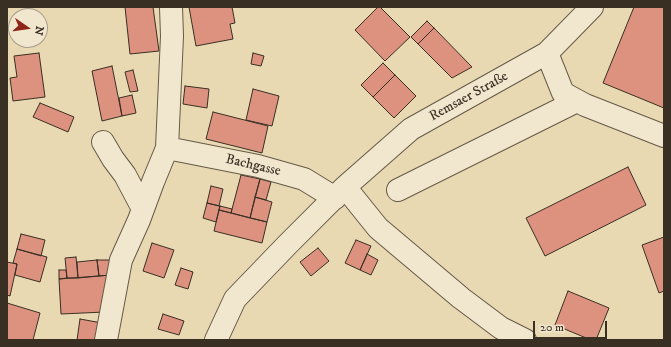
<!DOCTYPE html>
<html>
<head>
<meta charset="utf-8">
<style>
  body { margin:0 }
  #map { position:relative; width:671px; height:347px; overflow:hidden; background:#e9d9b3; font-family:"IM FELL DW Pica",serif }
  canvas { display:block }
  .frame { position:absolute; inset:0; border:8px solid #392f23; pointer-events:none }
  .north { position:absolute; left:8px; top:8px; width:40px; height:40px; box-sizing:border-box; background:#f1e6ce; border:1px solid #a79d8a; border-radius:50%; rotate:103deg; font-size:11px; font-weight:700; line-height:16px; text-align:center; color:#392f23 }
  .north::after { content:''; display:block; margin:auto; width:14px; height:18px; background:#8f2418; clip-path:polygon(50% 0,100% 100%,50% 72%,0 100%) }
  .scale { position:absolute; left:533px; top:321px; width:74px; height:18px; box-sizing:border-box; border:2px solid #392f23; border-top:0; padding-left:5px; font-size:12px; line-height:14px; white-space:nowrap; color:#392f23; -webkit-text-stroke:3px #f1e6ce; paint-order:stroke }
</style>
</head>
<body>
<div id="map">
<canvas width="671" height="347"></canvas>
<div class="frame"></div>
<div class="north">N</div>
<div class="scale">20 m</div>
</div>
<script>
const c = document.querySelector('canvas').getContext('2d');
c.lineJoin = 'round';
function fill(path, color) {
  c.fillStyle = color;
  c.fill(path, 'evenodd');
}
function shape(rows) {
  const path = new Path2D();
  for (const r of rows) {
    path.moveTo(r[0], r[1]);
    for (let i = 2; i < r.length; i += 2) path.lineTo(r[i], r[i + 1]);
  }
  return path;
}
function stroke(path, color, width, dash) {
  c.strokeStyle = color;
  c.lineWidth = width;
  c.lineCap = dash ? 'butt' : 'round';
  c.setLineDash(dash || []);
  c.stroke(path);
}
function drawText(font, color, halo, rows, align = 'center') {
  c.font = font + ' "IM FELL DW Pica",serif';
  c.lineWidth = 3.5;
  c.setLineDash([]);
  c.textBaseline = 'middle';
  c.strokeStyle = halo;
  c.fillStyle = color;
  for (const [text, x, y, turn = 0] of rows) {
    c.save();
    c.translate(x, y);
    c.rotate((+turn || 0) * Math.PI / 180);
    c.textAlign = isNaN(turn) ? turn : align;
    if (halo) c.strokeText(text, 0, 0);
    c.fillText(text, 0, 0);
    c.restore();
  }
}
const building = shape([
  [125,7,153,7,159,51,130,54,125,7],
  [189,7,232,7,235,23,230,24,233,39,196,46,189,7],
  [378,7,380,7,410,37,385,61,355,30,378,7],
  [634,7,664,7,664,108,603,83,634,7],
  [427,21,434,28,418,44,411,37,427,21],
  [434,28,472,67,452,78,418,44,434,28],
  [39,53,45,97,13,101,10,78,17,77,14,56,39,53],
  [253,53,264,56,261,66,251,64,253,53],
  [383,63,395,75,373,97,361,85,383,63],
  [112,66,122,116,102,121,92,71,112,66],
  [133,70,138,91,130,92,125,72,133,70],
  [395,75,416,96,394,118,373,97,395,75],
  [185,86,209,89,207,108,183,104,185,86],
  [253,89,279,96,272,126,246,120,253,89],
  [132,95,136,113,122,116,119,98,132,95],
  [40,103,74,117,68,132,33,117,40,103],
  [213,112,268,126,262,153,206,139,213,112],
  [628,167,646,205,545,256,526,218,628,167],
  [241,175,260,179,250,218,231,213,241,175],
  [260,179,271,182,266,200,255,197,260,179],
  [211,186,223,189,219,206,207,203,211,186],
  [255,197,272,202,267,222,250,218,255,197],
  [207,203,220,206,216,222,203,218,207,203],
  [220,206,232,209,231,213,219,210,220,206],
  [219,210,267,222,262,243,214,231,219,210],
  [21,234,45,240,41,256,17,249,21,234],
  [664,237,664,291,659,293,642,245,664,237],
  [356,240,371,246,360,270,345,263,356,240],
  [152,243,174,250,164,278,143,271,152,243],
  [318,248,329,261,311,276,300,262,318,248],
  [17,249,47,257,40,282,15,275,17,264,13,263,17,249],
  [367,254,378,260,371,275,360,270,367,254],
  [76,257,78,278,67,278,65,258,76,257],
  [97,260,113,260,111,275,99,276,97,260],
  [97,260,99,276,78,278,77,262,97,260],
  [7,262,17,264,10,296,7,295,7,262],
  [181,268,193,272,188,289,175,285,181,268],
  [59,270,66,270,67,278,59,279,59,270],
  [111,275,105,312,61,314,59,279,111,275],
  [568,291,609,308,596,340,591,340,555,325,568,291],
  [7,303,40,313,33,340,7,340,7,303],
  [163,314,184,321,179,335,158,329,163,314],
  [80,319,102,323,99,340,77,340,80,319]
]);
const minor = shape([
  [547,53,563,93,585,105,664,136],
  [103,142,113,159,125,175,143,209],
  [167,148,258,166,304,179,335,198],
  [345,187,378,228,461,298,501,328,525,340],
  [398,190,577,101],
  [106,340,121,260,139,220,153,182,167,148,172,36,171,7],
  [216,340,235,299,287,245,345,187,411,129,547,53,592,7]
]);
const streetNames = [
  ["Remsaer Straße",469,97,-29],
  ["Bachgasse",253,166,13]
];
fill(building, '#dd917f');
stroke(building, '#392f23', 1);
stroke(minor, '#655a47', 24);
stroke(minor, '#f1e6ce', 22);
drawText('14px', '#392f23', '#f1e6ce', streetNames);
</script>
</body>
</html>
